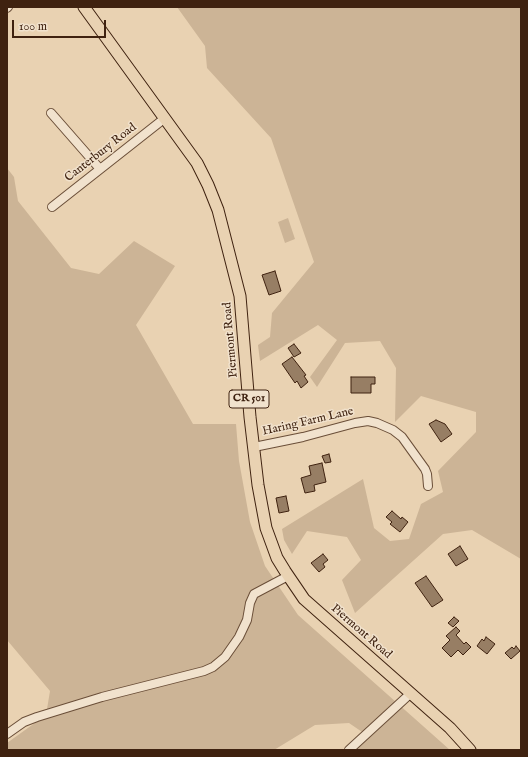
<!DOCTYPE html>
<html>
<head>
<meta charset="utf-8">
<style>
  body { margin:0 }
  #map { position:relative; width:528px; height:757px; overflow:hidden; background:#e9d2b2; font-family:"IM FELL English",serif }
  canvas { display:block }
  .frame { position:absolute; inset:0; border:8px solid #3f2210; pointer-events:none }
  .scale { position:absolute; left:12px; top:20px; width:94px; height:18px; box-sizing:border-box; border:2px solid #3f2210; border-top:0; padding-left:5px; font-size:12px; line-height:14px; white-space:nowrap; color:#3f2210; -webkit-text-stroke:3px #f1e2cd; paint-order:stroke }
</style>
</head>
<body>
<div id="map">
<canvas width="528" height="757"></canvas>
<div class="frame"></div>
<div class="scale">100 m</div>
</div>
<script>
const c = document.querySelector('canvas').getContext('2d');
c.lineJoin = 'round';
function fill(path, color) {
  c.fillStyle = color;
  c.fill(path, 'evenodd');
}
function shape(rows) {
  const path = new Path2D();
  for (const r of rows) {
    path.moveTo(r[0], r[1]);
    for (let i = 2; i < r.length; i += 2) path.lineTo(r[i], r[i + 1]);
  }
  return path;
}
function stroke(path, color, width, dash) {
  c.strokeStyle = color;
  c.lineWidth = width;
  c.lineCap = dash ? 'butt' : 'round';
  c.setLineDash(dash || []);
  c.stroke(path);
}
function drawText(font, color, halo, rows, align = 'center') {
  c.font = font + ' "IM FELL English",serif';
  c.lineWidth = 3;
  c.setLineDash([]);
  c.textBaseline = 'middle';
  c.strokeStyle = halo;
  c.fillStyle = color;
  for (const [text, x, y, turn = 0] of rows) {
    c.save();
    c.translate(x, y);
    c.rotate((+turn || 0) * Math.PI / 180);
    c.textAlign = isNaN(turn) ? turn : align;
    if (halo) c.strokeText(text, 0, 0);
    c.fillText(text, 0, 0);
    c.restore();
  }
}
const green = shape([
  [177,7,521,7,521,559,472,530,443,534,355,613,342,580,361,560,347,537,307,531,292,554,284,540,282,529,363,479,374,528,390,541,409,539,421,504,443,492,438,471,476,432,476,412,421,396,395,422,396,368,380,341,345,343,317,387,310,377,337,340,318,325,260,361,258,345,270,337,272,313,314,262,271,138,207,68,205,46],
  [7,168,14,177,18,201,71,268,99,274,134,241,175,266,136,325,193,424,236,424,239,461,250,522,265,566,298,615,450,750,353,750,368,736,349,723,315,725,274,750,7,750,7,743,46,715,50,691,7,640],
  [288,218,295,239,285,243,278,222]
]);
const building = shape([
  [275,271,281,291,269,295,262,275,275,271],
  [294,344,301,353,294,357,288,348,294,344],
  [292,357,306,375,304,376,308,382,301,388,297,381,295,383,282,364,292,357],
  [351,377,375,377,375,384,371,384,371,393,351,393,351,377],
  [436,420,445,424,452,434,441,442,429,424,436,420],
  [329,454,331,462,325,463,322,456,329,454],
  [322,463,326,482,314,485,315,491,305,493,301,478,311,475,309,466,322,463],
  [286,496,289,511,279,513,276,498,286,496],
  [392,511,401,519,402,517,408,522,400,532,390,524,392,522,386,517,392,511],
  [460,546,468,559,456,566,448,554,460,546],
  [323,554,328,560,323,564,325,567,319,572,311,563,323,554],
  [426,576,443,600,432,607,415,583,426,576],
  [454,617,459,621,453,627,448,623,454,617],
  [456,627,460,631,456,635,464,644,466,642,471,647,463,655,458,650,451,657,442,648,450,640,446,636,456,627],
  [486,637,495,644,487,654,477,646,482,639,484,641,486,637],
  [516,646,520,651,511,659,505,653,512,647,514,649,516,646]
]);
const minor = shape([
  [7,8,8,7],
  [51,113,100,169],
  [52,207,165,118],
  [254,447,303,437,355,423,368,421,377,423,393,430,402,437,425,469,427,474,428,486],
  [7,734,24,722,37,717,102,697,204,671,213,667,225,657,239,637,247,620,250,603,254,594,288,576],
  [349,750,411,693]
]);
const major = shape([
  [84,7,197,163,208,185,218,210,240,296,250,417,258,485,266,528,277,558,285,571,304,599,450,728,470,750]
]);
const shields = [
  [249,399,40]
];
const shieldNames = [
  ["CR 501",249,399]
];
const streetNames = [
  ["Canterbury Road",101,153,-38],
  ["Piermont Road",231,340,-95],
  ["Haring Farm Lane",308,422,-13],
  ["Piermont Road",361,632,41]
];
fill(green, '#ccb496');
fill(building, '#977e64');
stroke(building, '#3f2210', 1);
stroke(minor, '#6a4e38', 10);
stroke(major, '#3f2210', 13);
stroke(minor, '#f1e2cd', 8);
stroke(major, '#e9d2b2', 11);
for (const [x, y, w] of shields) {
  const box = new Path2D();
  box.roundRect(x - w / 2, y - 9, w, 18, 3);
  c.fillStyle = '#f1e2cd';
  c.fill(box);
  stroke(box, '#3f2210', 1);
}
drawText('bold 11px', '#3f2210', null, shieldNames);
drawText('12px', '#3f2210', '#f1e2cd', streetNames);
</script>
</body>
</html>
